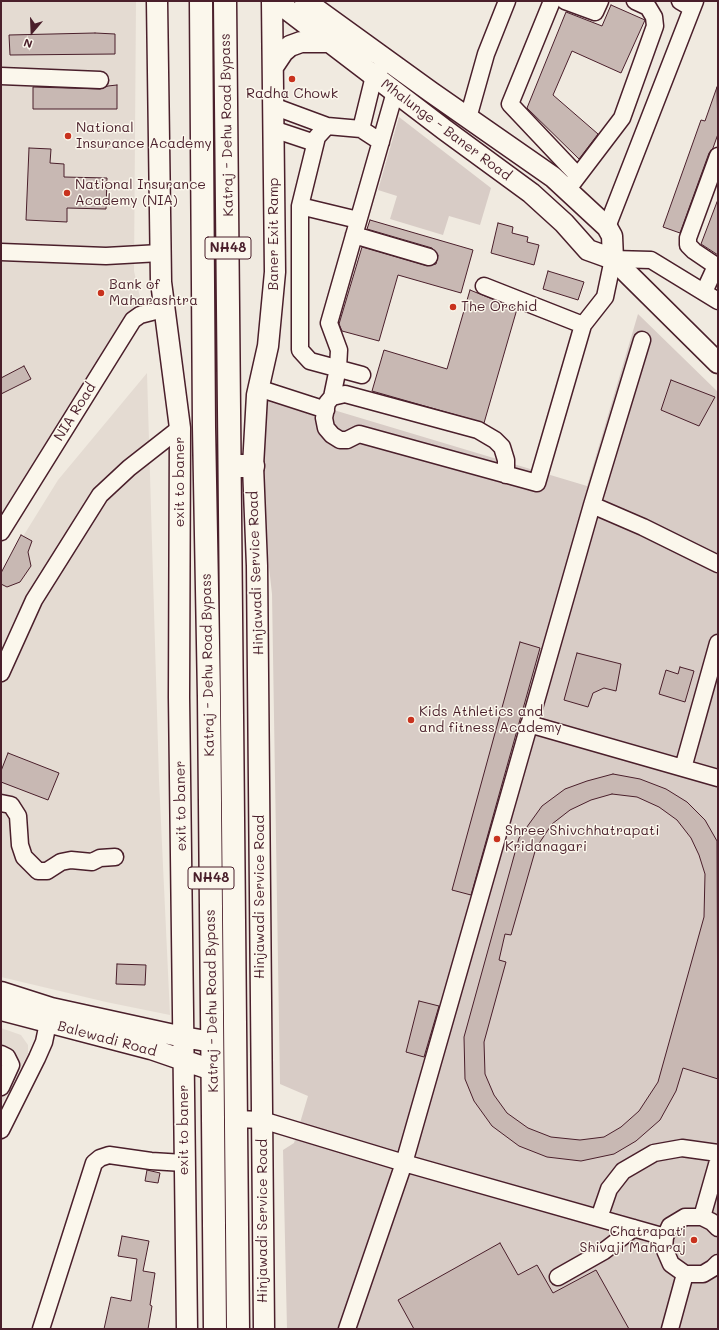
<!DOCTYPE html>
<html>
<head>
<meta charset="utf-8">
<style>
  body { margin:0 }
  #map { position:relative; width:719px; height:1330px; overflow:hidden; background:#f0eae0; font-family:Mali,sans-serif }
  canvas { display:block }
  .frame { position:absolute; inset:0; border:2px solid #4a1f2b; pointer-events:none }
  .north { position:absolute; left:12px; top:12px; width:40px; height:40px; -webkit-text-stroke:3px #fbf7ec; paint-order:stroke; rotate:199deg; font-size:11px; font-weight:700; line-height:16px; text-align:center; color:#4a1f2b }
  .north::after { content:''; display:block; margin:auto; width:14px; height:18px; background:#4a1f2b; clip-path:polygon(50% 0,100% 100%,50% 72%,0 100%) }
</style>
</head>
<body>
<div id="map">
<canvas width="719" height="1330"></canvas>
<div class="frame"></div>
<div class="north">N</div>
</div>
<script>
const c = document.querySelector('canvas').getContext('2d');
c.lineJoin = 'round';
function fill(path, color) {
  c.fillStyle = color;
  c.fill(path, 'evenodd');
}
function shape(rows) {
  const path = new Path2D();
  for (const r of rows) {
    path.moveTo(r[0], r[1]);
    for (let i = 2; i < r.length; i += 2) path.lineTo(r[i], r[i + 1]);
  }
  return path;
}
function stroke(path, color, width, dash) {
  c.strokeStyle = color;
  c.lineWidth = width;
  c.lineCap = dash ? 'butt' : 'round';
  c.setLineDash(dash || []);
  c.stroke(path);
}
function drawText(font, color, halo, rows, align = 'center') {
  c.font = font + ' Mali,sans-serif';
  c.lineWidth = 3;
  c.setLineDash([]);
  c.textBaseline = 'middle';
  c.strokeStyle = halo;
  c.fillStyle = color;
  for (const [text, x, y, turn = 0] of rows) {
    c.save();
    c.translate(x, y);
    c.rotate((+turn || 0) * Math.PI / 180);
    c.textAlign = isNaN(turn) ? turn : align;
    if (halo) c.strokeText(text, 0, 0);
    c.fillText(text, 0, 0);
    c.restore();
  }
}
const built = shape([
  [1,1,136,1,134,271,140,297,1,515],
  [147,373,159,780,170,1015,106,1002,1,977,1,572,58,480],
  [1,1028,21,1035,28,1045,28,1054,1,1106]
]);
const green = shape([
  [399,117,491,188,480,225,449,216,443,235,390,219,397,196,378,190],
  [638,314,718,392,718,1329,287,1329,283,1150,294,1143,308,1096,280,1084,272,594,266,540,261,433,267,390,587,486]
]);
const building = shape([
  [611,5,645,20,621,73,572,51,553,95,598,134,579,159,527,108,566,12,602,26,611,5],
  [95,33,115,34,115,54,10,55,9,35,95,33],
  [117,85,117,109,33,109,33,87,100,89,108,86,117,85],
  [717,87,718,134,713,148,709,153,680,233,663,227,701,120,705,121,717,87],
  [29,148,51,149,50,163,64,164,64,177,107,178,106,209,67,208,67,222,26,220,29,148],
  [717,202,718,202,718,255,701,244,717,202],
  [370,220,473,250,461,293,398,275,379,341,342,331,339,324,362,247,427,266,436,264,438,255,432,248,367,229,370,220],
  [498,223,513,227,512,233,528,237,527,242,539,245,534,265,491,253,498,223],
  [548,271,584,282,578,300,543,289,548,271],
  [470,290,517,309,484,423,372,391,384,350,447,369,470,290],
  [24,366,31,379,1,394,1,378,24,366],
  [671,380,715,397,699,426,661,410,671,380],
  [21,535,32,541,28,552,31,566,20,582,7,587,1,584,1,573,21,535],
  [520,642,540,648,471,895,452,890,520,642],
  [577,653,621,664,616,691,604,688,593,693,588,707,564,700,577,653],
  [680,667,694,671,685,702,659,694,666,670,678,674,680,667],
  [8,753,59,773,48,800,1,782,1,771,8,753],
  [613,774,640,779,666,789,687,802,705,820,717,841,718,1079,683,1068,676,1091,660,1120,636,1141,614,1154,581,1161,547,1157,519,1146,492,1126,474,1101,465,1079,464,1037,519,838,542,806,565,789,587,781,613,774],
  [612,794,637,797,659,807,677,820,691,838,699,855,705,874,704,917,658,1082,639,1111,621,1127,604,1137,580,1140,551,1137,528,1128,507,1113,494,1095,485,1074,484,1042,506,962,499,960,505,934,511,935,536,848,552,824,570,810,591,800,612,794],
  [117,964,146,965,145,985,116,984,117,964],
  [419,1001,439,1006,424,1057,406,1052,419,1001],
  [147,1170,160,1173,158,1183,145,1181,147,1170],
  [122,1236,149,1241,143,1271,155,1273,150,1305,152,1306,148,1329,104,1329,111,1297,131,1301,137,1259,118,1256,122,1236],
  [500,1243,518,1275,537,1265,553,1293,596,1270,629,1329,414,1329,398,1300,500,1243]
]);
const minor = shape([
  [552,1,510,104,578,176],
  [565,1,595,12,600,1],
  [680,1,692,8],
  [1,76,100,80],
  [395,92,329,323,339,350,338,368,332,397,327,403,324,418,326,428,332,435,340,440,347,440,359,434,537,483,583,325,605,297,613,259,651,260,718,301],
  [273,106,327,126],
  [468,118,486,54,507,1],
  [273,129,315,143],
  [361,129,374,76,381,68],
  [568,189,622,118,655,26,654,17,648,7,635,1],
  [300,206,358,220],
  [607,227,695,1],
  [354,235,429,257],
  [1,252,106,256,160,253],
  [484,286,583,325],
  [704,292,716,266,694,251,688,245,688,238,718,156],
  [362,375,310,361,300,350,300,206,317,137,327,126,361,129,381,142],
  [258,388,326,410],
  [332,397,345,394,478,430,495,440,502,447,506,460,506,475],
  [592,505,643,527,718,564],
  [1,532,133,320,140,315,163,309],
  [1,673,34,600,100,495,129,468,180,428],
  [529,724,718,778],
  [683,768,718,643],
  [1,803,11,805,18,816,20,845,24,857,38,871,47,871,61,862,71,860,92,862,100,858,115,857],
  [1,1054,7,1057,11,1065,1,1087],
  [236,1119,262,1120,404,1163,665,1237],
  [1,1130,37,1058,44,1042,48,1023],
  [702,1217,718,1161],
  [599,1218,609,1189,623,1171,654,1153,682,1148,718,1153],
  [718,1228,712,1222,702,1217,685,1217,670,1226,665,1237,664,1248,671,1264,685,1274,703,1274,713,1268,718,1263],
  [558,1277,604,1251,634,1228],
  [41,1329,94,1163,100,1158,109,1155,151,1161,184,1163],
  [347,1329,404,1163,592,505,642,340],
  [670,1329,685,1274]
]);
const major = shape([
  [157,1,161,282,180,428,179,697,187,1329],
  [276,1,445,130,531,193,564,223,588,250,613,259,718,363],
  [305,1,431,92,553,177,607,227,612,236,613,259],
  [273,67,283,52,290,46,301,42,329,42],
  [1,992,51,1008,183,1037,212,1042],
  [1,1010,151,1049,212,1070],
  [264,1329,257,566,253,466,257,395,268,346,275,272,272,1]
]);
const highway = shape([
  [201,1,204,427,209,697,215,1329],
  [225,1,238,1329],
  [230,466,253,466]
]);
const markers = [
  [292,79,4,"#c8321e"],
  [68,136,4,"#c8321e"],
  [67,193,4,"#c8321e"],
  [101,293,4,"#c8321e"],
  [453,307,4,"#c8321e"],
  [411,720,4,"#c8321e"],
  [497,839,4,"#c8321e"],
  [694,1240,4,"#c8321e"]
];
const shields = [
  [228,248,46],
  [211,878,46]
];
const shieldNames = [
  ["NH48",228,248],
  ["NH48",211,878]
];
const poiNames = [
  ["Radha Chowk",292,94,"center"],
  ["National",76,128],
  ["Insurance Academy",76,144],
  ["National Insurance",75,185],
  ["Academy (NIA)",75,201],
  ["Bank of",109,285],
  ["Maharashtra",109,301],
  ["The Orchid",461,307],
  ["Kids Athletics and",419,712],
  ["and fitness Academy",419,728],
  ["Shree Shivchhatrapati",505,831],
  ["Kridanagari",505,847],
  ["Chatrapati",686,1232,"right"],
  ["Shivaji Maharaj",686,1248,"right"]
];
const streetNames = [
  ["Katraj - Dehu Road Bypass",227,125,-91],
  ["Mhalunge - Baner Road",446,130,37],
  ["Baner Exit Ramp",274,234,-90],
  ["NIA Road",75,412,-58],
  ["exit to baner",180,482,-90],
  ["Hinjawadi Service Road",256,573,-92],
  ["Katraj - Dehu Road Bypass",208,665,-91],
  ["exit to baner",181,806,-91],
  ["Hinjawadi Service Road",260,897,-90],
  ["Katraj - Dehu Road Bypass",212,1001,-91],
  ["Balewadi Road",107,1039,15],
  ["exit to baner",184,1130,-90],
  ["Hinjawadi Service Road",263,1221,-90]
];
fill(built, '#e4dbd2');
fill(green, '#d8ccc6');
fill(building, '#c8b8b3');
stroke(building, '#4a1f2b', 1);
stroke(minor, '#4a1f2b', 19);
stroke(major, '#4a1f2b', 23);
stroke(highway, '#4a1f2b', 25);
stroke(minor, '#fbf7ec', 16);
stroke(major, '#fbf7ec', 20);
stroke(highway, '#fbf7ec', 22);
for (const [x, y, r, color] of markers) {
  const dot = new Path2D();
  dot.arc(x, y, r, 0, 2 * Math.PI);
  c.fillStyle = color;
  c.fill(dot);
  stroke(dot, '#fbf7ec', 1.5);
}
for (const [x, y, w] of shields) {
  const box = new Path2D();
  box.roundRect(x - w / 2, y - 11, w, 22, 3);
  c.fillStyle = '#fbf7ec';
  c.fill(box);
  stroke(box, '#4a1f2b', 1);
}
drawText('bold 13px', '#4a1f2b', null, shieldNames);
drawText('14px', '#4a1f2b', '#fbf7ec', poiNames, 'left');
drawText('14px', '#4a1f2b', '#fbf7ec', streetNames);
</script>
</body>
</html>
